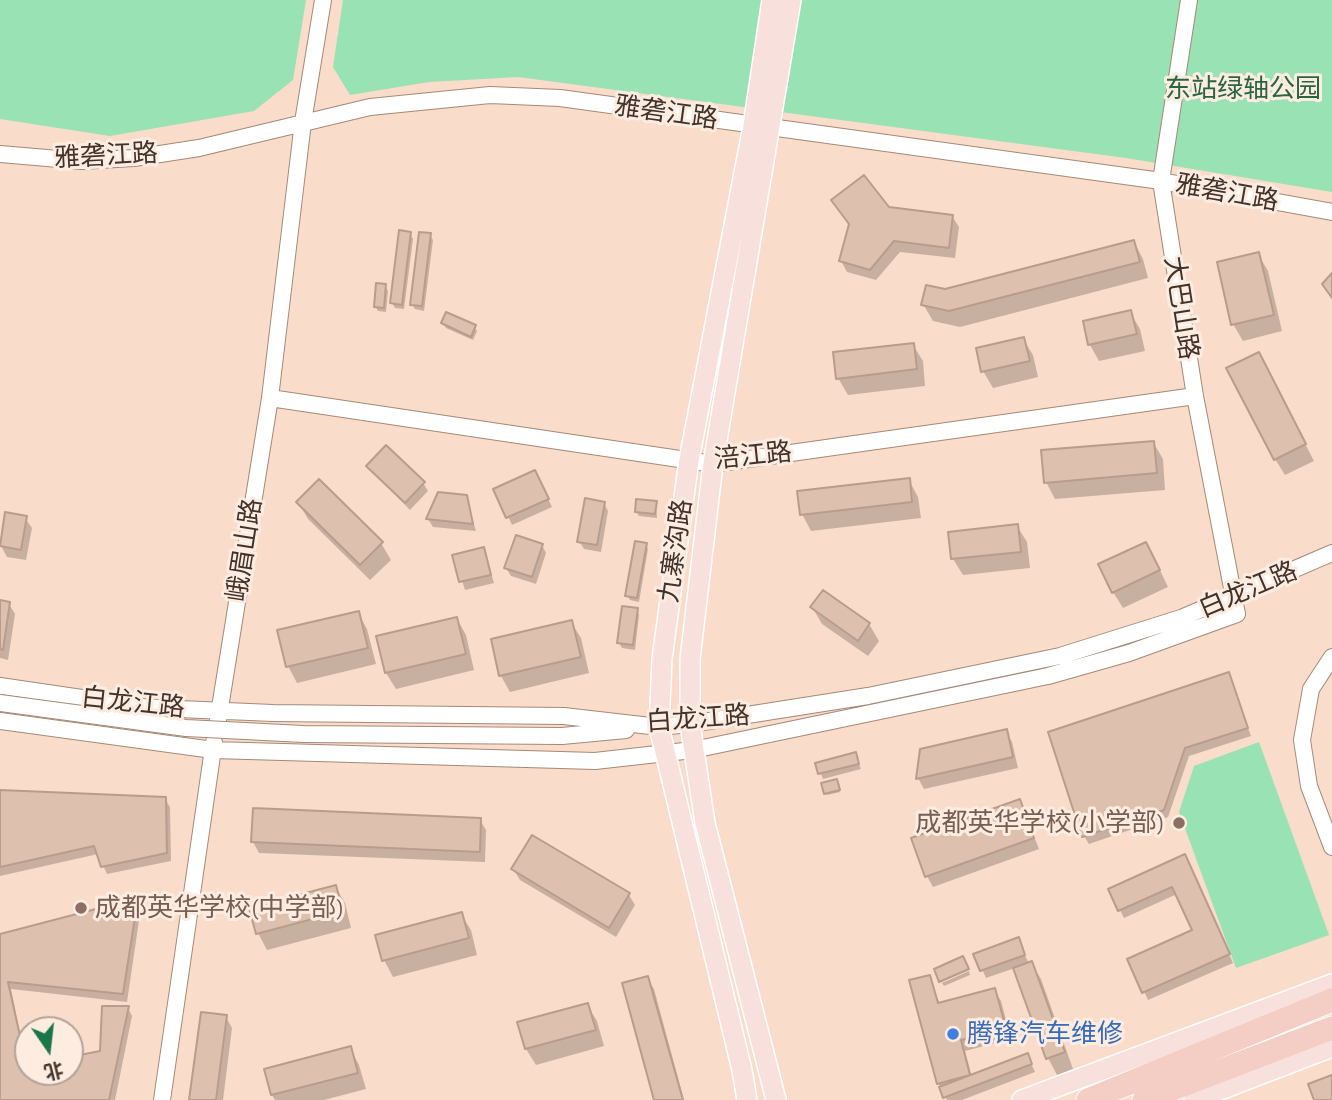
<!DOCTYPE html>
<html>
<head>
<meta charset="utf-8">
<style>
  body { margin:0 }
  #map { position:relative; width:1332px; height:1100px; overflow:hidden; background:#fadcca; font-family:"Alegreya Sans","Noto Sans SC",sans-serif }
  canvas { display:block }
  .north { position:absolute; left:14px; top:1016px; width:70px; height:70px; box-sizing:border-box; background:#ffece1; border:2px solid #b2a299; border-radius:50%; rotate:166deg; font-size:19px; font-weight:700; line-height:28px; text-align:center; color:#3f332c }
  .north::after { content:''; display:block; margin:auto; width:24px; height:32px; background:#1a754a; clip-path:polygon(50% 0,100% 100%,50% 72%,0 100%) }
</style>
</head>
<body>
<div id="map">
<canvas width="1332" height="1100"></canvas>
<div class="north">北</div>
</div>
<script>
const c = document.querySelector('canvas').getContext('2d');
c.lineJoin = 'round';
function fill(path, color) {
  c.fillStyle = color;
  c.fill(path, 'evenodd');
}
function shape(rows) {
  const path = new Path2D();
  for (const r of rows) {
    path.moveTo(r[0], r[1]);
    for (let i = 2; i < r.length; i += 2) path.lineTo(r[i], r[i + 1]);
  }
  return path;
}
function stroke(path, color, width, dash) {
  c.strokeStyle = color;
  c.lineWidth = width;
  c.lineCap = dash ? 'butt' : 'round';
  c.setLineDash(dash || []);
  c.stroke(path);
}
function drawText(font, color, halo, rows, align = 'center') {
  c.font = font + ' "Alegreya Sans","Noto Sans SC",sans-serif';
  c.lineWidth = 6;
  c.setLineDash([]);
  c.textBaseline = 'middle';
  c.strokeStyle = halo;
  c.fillStyle = color;
  for (const [text, x, y, turn = 0] of rows) {
    c.save();
    c.translate(x, y);
    c.rotate((+turn || 0) * Math.PI / 180);
    c.textAlign = isNaN(turn) ? turn : align;
    if (halo) c.strokeText(text, 0, 0);
    c.fillText(text, 0, 0);
    c.restore();
  }
}
const green = shape([
  [0,0,306,0,293,80,254,111,110,136,0,119],
  [343,0,1332,0,1332,192,1126,158,518,77,429,82,350,95,333,67],
  [1259,742,1329,935,1236,968,1179,812,1194,766]
]);
const shadow = shape([
  [833,201,952,216,959,227,955,258,900,252,876,280,847,272,841,261,850,226],
  [410,234,413,239,404,309,395,308,392,303],
  [430,235,433,240,424,311,415,309,412,304],
  [1134,242,1143,259,1148,278,960,327,933,321,923,304,945,291],
  [1258,254,1268,271,1282,331,1243,341,1233,324],
  [385,286,388,291,386,312,378,311,375,306],
  [1130,312,1140,329,1145,351,1099,361,1090,345,1085,323],
  [443,323,474,326,477,331,473,340,446,328],
  [1023,339,1033,355,1038,377,993,388,983,371],
  [913,345,923,361,925,386,848,395,838,378],
  [1267,370,1314,461,1285,475,1275,459],
  [1153,442,1163,459,1165,490,1055,499,1046,482],
  [368,467,423,483,428,491,410,510],
  [539,480,552,507,512,525,496,490],
  [909,480,918,497,921,518,811,531,802,514],
  [466,497,476,531,433,527,428,519],
  [298,502,381,543,391,560,370,580,308,519],
  [604,503,608,511,601,552,584,549,579,541],
  [656,503,657,518,639,516,636,511],
  [25,518,32,528,26,560,7,557,1,546],
  [1017,526,1027,542,1030,568,963,575,953,559],
  [645,544,648,549,639,602,630,600,627,595],
  [542,545,546,553,536,584,511,576,506,568],
  [484,549,494,583,465,590,454,556],
  [1155,560,1168,587,1123,608,1113,592],
  [0,602,9,604,15,614,8,660,0,658],
  [812,607,869,624,879,641,868,656,822,624],
  [637,610,639,615,635,650,622,648,619,643],
  [358,613,367,629,376,664,297,683,288,666],
  [457,619,466,635,474,670,396,689,386,673,378,637],
  [571,622,581,638,589,673,510,692,501,676,493,641],
  [1228,674,1251,736,1189,756,1168,817,1089,844,1084,836],
  [1006,731,1012,742,1018,768,924,789,918,778],
  [855,754,861,769,823,779,817,764],
  [837,783,840,792,827,795,826,794],
  [0,792,165,799,170,807,171,861,107,874,98,854,0,876],
  [1020,801,1039,849,933,887,927,876],
  [480,820,486,830,485,862,259,853,253,842],
  [1189,864,1233,963,1148,1000,1129,959,1194,931,1177,894,1124,918,1120,910],
  [513,869,629,895,635,905,616,937,520,880],
  [335,887,345,903,351,928,267,950,258,933],
  [137,900,141,907,127,1002,11,989,28,1072,70,1072,70,1059,102,1053,128,1008,132,1016,115,1100,0,1100,0,932,1,936],
  [461,914,471,930,477,955,393,977,384,960],
  [1018,940,1029,964,1031,963,1041,979,1073,1069,1057,1075,1048,1058,1015,968,986,978,976,955],
  [969,971,970,975,944,986,942,983],
  [929,977,940,1004,994,990,1001,1001,1011,1039,965,1051,972,1077,1031,1063,1035,1072,962,1100,947,1100,938,1083],
  [647,978,654,989,684,1100,656,1100],
  [587,1005,597,1021,604,1046,536,1065,526,1049],
  [226,1017,232,1028,223,1100,191,1100],
  [350,1048,359,1065,366,1089,324,1100,275,1100,272,1095]
]);
const building = shape([
  [864,175,889,207,953,215,949,248,894,241,870,270,839,261,849,224,831,200,864,175],
  [399,230,411,232,402,305,390,303,399,230],
  [419,232,431,233,422,306,410,305,419,232],
  [1134,240,1140,262,949,311,921,305,926,285,945,289,1134,240],
  [1259,252,1274,315,1231,325,1217,262,1259,252],
  [1332,273,1332,298,1322,284,1332,273],
  [376,283,386,284,384,308,374,307,376,283],
  [1131,310,1137,334,1088,345,1083,321,1131,310],
  [446,312,476,325,471,337,441,323,446,312],
  [1024,337,1030,361,981,372,976,348,1024,337],
  [914,343,917,369,836,379,833,352,914,343],
  [1259,352,1306,444,1274,460,1226,368,1259,352],
  [1154,441,1157,473,1044,483,1041,450,1154,441],
  [386,445,425,482,405,503,366,466,386,445],
  [535,470,549,499,506,518,493,489,535,470],
  [910,478,912,502,800,515,797,491,910,478],
  [319,479,383,542,360,565,296,502,319,479],
  [438,492,467,495,473,524,426,519,438,492],
  [585,498,605,502,597,545,577,542,585,498],
  [636,499,657,501,655,514,635,512,636,499],
  [5,512,27,516,21,550,0,546,5,512],
  [1018,524,1021,552,951,559,948,532,1018,524],
  [516,535,543,544,532,577,504,568,516,535],
  [635,541,647,543,637,598,625,596,635,541],
  [1146,542,1160,570,1112,593,1098,564,1146,542],
  [484,547,491,575,459,582,452,555,484,547],
  [823,590,870,623,858,641,810,607,823,590],
  [0,600,10,602,3,650,0,649,0,600],
  [622,606,638,608,633,645,617,643,622,606],
  [359,611,368,648,286,667,277,630,359,611],
  [457,617,466,654,385,673,376,636,457,617],
  [572,620,581,657,499,676,491,639,572,620],
  [1229,672,1248,728,1185,748,1164,810,1082,837,1048,732,1229,672],
  [1007,729,1013,757,916,779,920,749,1007,729],
  [856,752,859,764,818,774,815,763,856,752],
  [837,779,840,790,824,794,821,783,837,779],
  [0,790,166,797,167,853,101,867,94,846,0,867,0,790],
  [1020,799,1034,838,925,877,911,838,1020,799],
  [253,808,481,818,480,852,251,842,253,808],
  [532,835,630,893,609,928,511,869,532,835],
  [1185,854,1230,954,1142,993,1127,959,1192,930,1172,887,1118,911,1108,889,1185,854],
  [336,885,343,911,256,934,249,908,336,885],
  [138,898,123,994,8,982,28,1072,70,1072,70,1057,100,1051,102,1006,129,1006,109,1100,0,1100,0,934,138,898],
  [462,912,469,938,382,961,375,935,462,912],
  [1019,937,1025,955,980,971,973,954,1019,937],
  [963,956,969,969,939,982,934,969,963,956],
  [1032,961,1065,1052,1046,1059,1013,968,1032,961],
  [930,975,938,1003,995,988,1006,1028,961,1040,970,1075,937,1084,909,980,930,975],
  [648,976,683,1100,654,1100,622,983,648,976],
  [588,1003,596,1030,525,1049,517,1022,588,1003],
  [201,1012,227,1015,216,1100,189,1100,201,1012],
  [351,1046,358,1073,271,1095,264,1069,351,1046],
  [1028,1053,1032,1064,943,1098,939,1087,1028,1053],
  [1332,1075,1332,1100,1314,1100,1308,1084,1332,1075]
]);
const minor = shape([
  [0,154,82,161,134,158,199,148,370,107,490,95,560,98,1161,181,1332,212],
  [270,398,713,464,1195,396],
  [1332,657,1311,689,1302,740,1309,786,1332,847],
  [0,686,143,707,179,709,273,713,564,716,659,727,690,724,868,696,1060,656,1181,618,1332,553],
  [218,720,270,398,303,122,323,0],
  [0,721,213,750,595,761,693,750,1048,676,1129,653,1237,614,1195,396,1161,181,1189,0],
  [562,736,626,730],
  [162,1100,214,742]
]);
const major = shape([
  [747,1100,742,1070,659,727,662,659,689,460,753,126,772,0],
  [776,1100,705,823,690,724,690,659,713,464,791,0],
  [1022,1100,1332,984],
  [1194,1100,1332,1047]
]);
const highway = shape([
  [1088,1100,1332,1000],
  [1144,1100,1332,1028]
]);
const minorBridge = shape([
  [0,703,186,728,303,734,562,736]
]);
const markers = [
  [1179,823,7,"#8d6e63"],
  [81,908,7,"#8d6e63"],
  [953,1034,7,"#3f7fe0"]
];
const parkNames = [
  ["东站绿轴公园",1243,89]
];
const streetNames = [
  ["雅砻江路",666,113,8],
  ["雅砻江路",106,156,-3],
  ["雅砻江路",1227,193,10],
  ["大巴山路",1181,308,81],
  ["涪江路",753,456,-6],
  ["峨眉山路",245,550,-81],
  ["九寨沟路",676,551,-82],
  ["白龙江路",1248,590,-23],
  ["白龙江路",133,703,6],
  ["白龙江路",698,719,-4]
];
const educationNames = [
  ["成都英华学校(小学部)",1165,823],
  ["成都英华学校(中学部)",95,908,"left"]
];
const shopNames = [
  ["腾锋汽车维修",967,1034]
];
fill(green, '#98e2b3');
fill(shadow, '#0003');
fill(building, '#dec0ae');
stroke(building, '#b99c8b', 2);
stroke(minor, '#a58978', 18);
stroke(major, '#fff', 22);
stroke(highway, '#fff', 25);
stroke(minor, '#fff', 16);
stroke(major, '#f8e1dc', 19);
stroke(highway, '#f4cdc5', 23);
stroke(minorBridge, '#a58978', 18, []);
stroke(minorBridge, '#fff', 16);
for (const [x, y, r, color] of markers) {
  const dot = new Path2D();
  dot.arc(x, y, r, 0, 2 * Math.PI);
  c.fillStyle = color;
  c.fill(dot);
  stroke(dot, '#ffece1', 2.5);
}
drawText('26px', '#276543', '#ffece1', parkNames);
drawText('26px', '#3f332c', '#ffece1', streetNames);
drawText('26px', '#785e54', '#ffece1', educationNames, 'right');
drawText('26px', '#366cbe', '#ffece1', shopNames, 'left');
</script>
</body>
</html>
